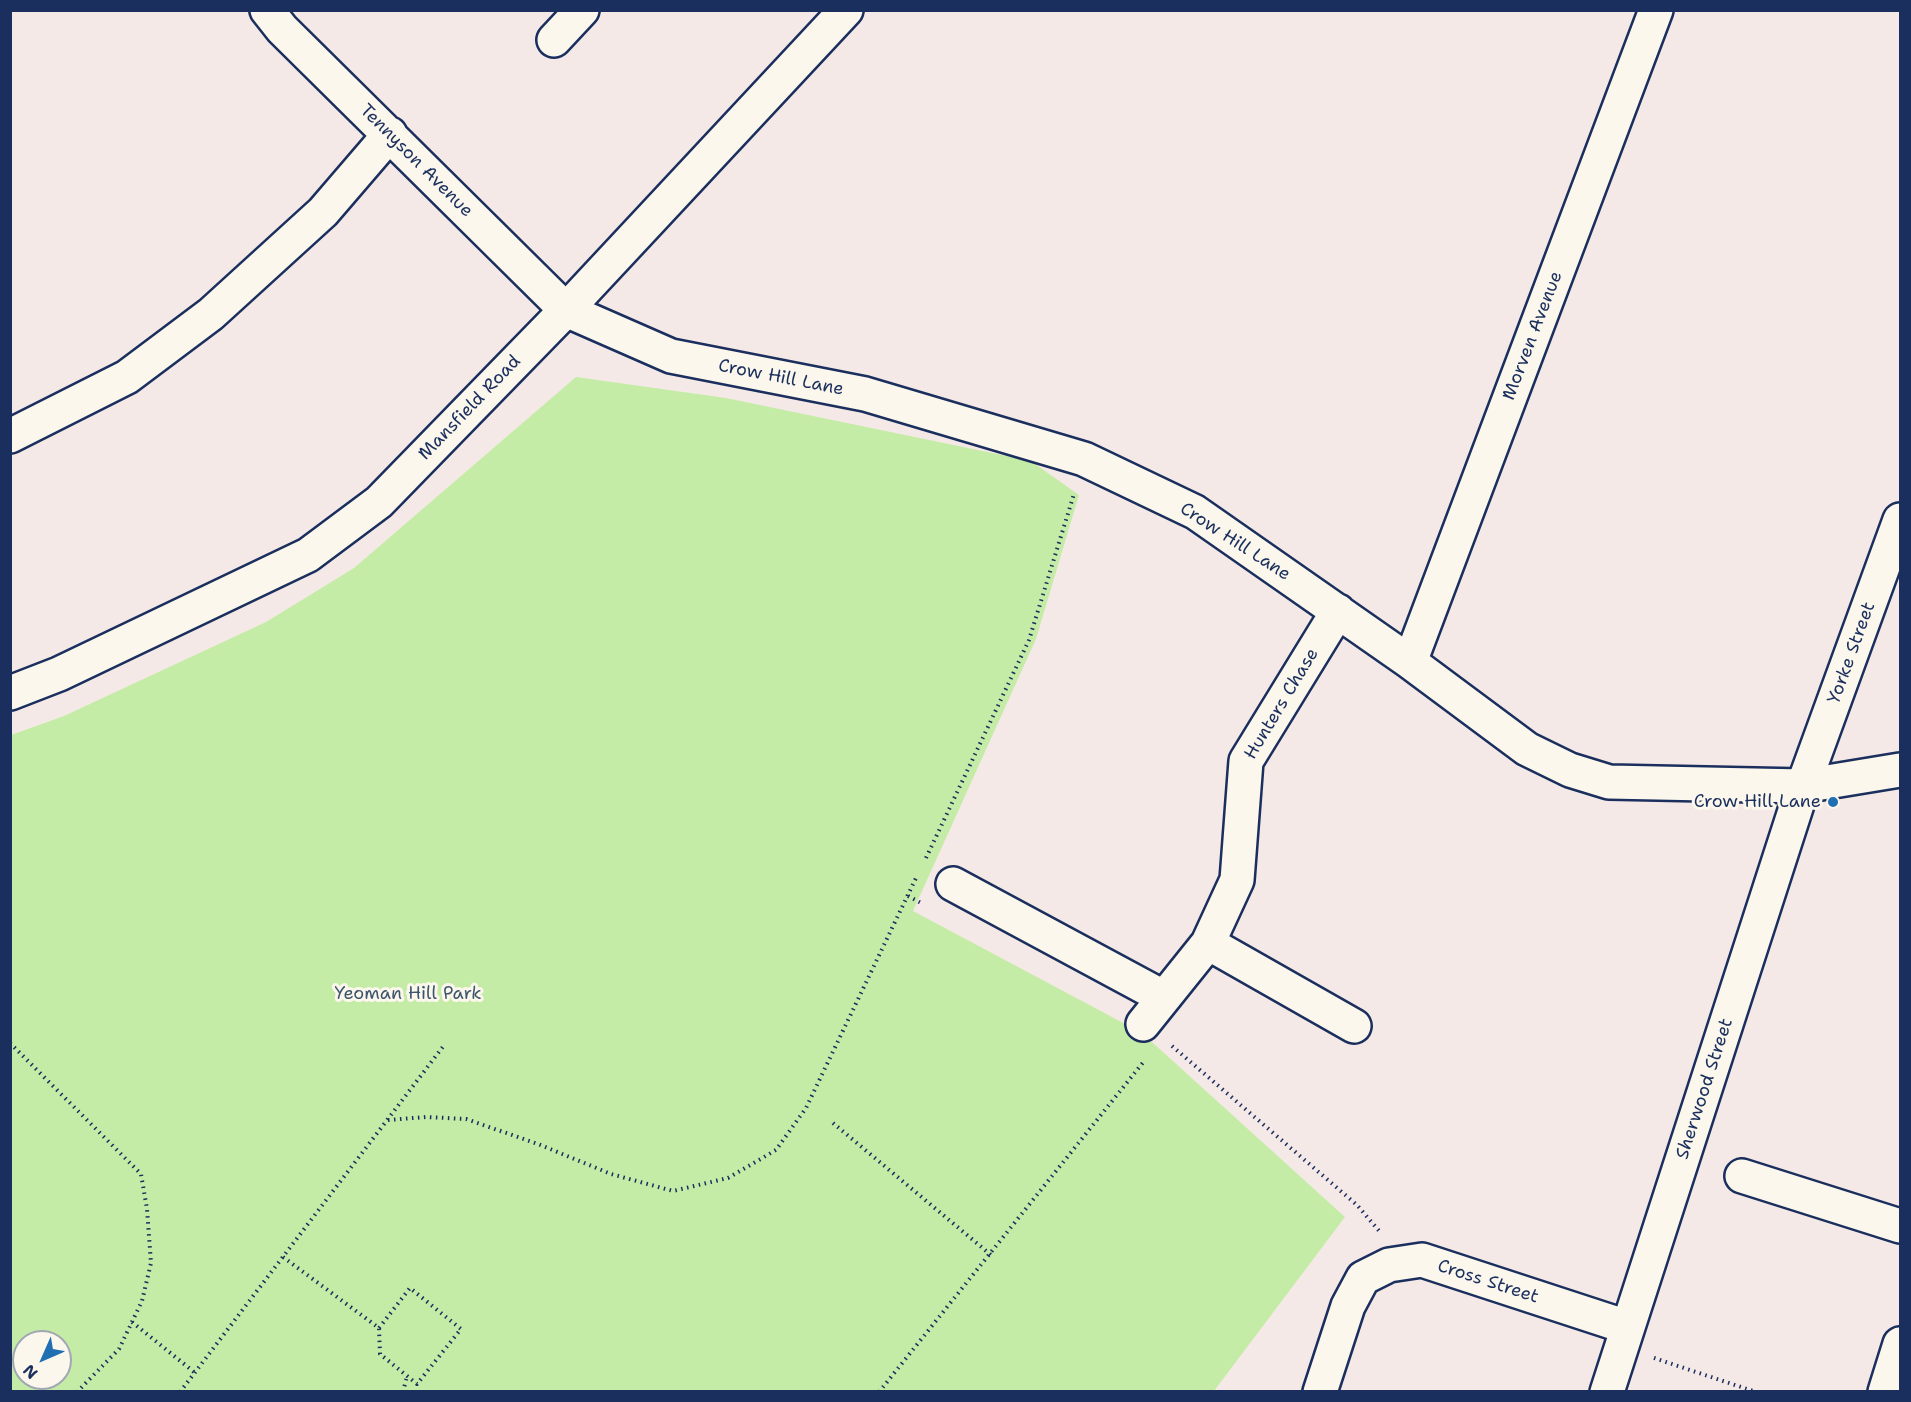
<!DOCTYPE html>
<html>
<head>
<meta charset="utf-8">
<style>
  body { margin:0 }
  #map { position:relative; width:1911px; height:1402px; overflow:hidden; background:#f5e9e7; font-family:"Shantell Sans",sans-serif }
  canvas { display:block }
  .frame { position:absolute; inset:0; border:12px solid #1b2f5e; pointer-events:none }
  .north { position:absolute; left:12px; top:1330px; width:60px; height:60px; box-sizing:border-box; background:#fbf7ec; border:2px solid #a1a7b3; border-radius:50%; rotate:225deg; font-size:16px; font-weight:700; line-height:24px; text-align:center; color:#1b2f5e }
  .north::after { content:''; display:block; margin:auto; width:21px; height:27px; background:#1f6fb2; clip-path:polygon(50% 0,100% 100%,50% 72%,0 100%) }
</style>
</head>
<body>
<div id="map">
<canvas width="1911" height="1402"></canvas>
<div class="frame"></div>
<div class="north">N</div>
</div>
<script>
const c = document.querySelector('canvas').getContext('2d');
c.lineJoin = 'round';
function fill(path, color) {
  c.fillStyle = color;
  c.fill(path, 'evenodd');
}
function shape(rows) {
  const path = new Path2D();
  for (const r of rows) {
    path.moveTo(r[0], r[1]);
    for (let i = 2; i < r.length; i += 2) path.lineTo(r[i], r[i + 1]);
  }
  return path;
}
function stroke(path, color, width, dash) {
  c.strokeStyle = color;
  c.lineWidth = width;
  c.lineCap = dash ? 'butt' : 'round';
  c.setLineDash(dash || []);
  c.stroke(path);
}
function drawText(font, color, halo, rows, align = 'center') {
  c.font = font + ' "Shantell Sans",sans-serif';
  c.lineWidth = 6;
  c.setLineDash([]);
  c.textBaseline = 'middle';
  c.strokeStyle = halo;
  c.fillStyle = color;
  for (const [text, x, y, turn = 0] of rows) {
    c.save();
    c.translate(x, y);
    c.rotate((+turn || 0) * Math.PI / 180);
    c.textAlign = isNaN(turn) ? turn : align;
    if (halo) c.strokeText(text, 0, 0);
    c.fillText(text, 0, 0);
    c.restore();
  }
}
const green = shape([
  [576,377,726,398,1031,461,1079,495,1036,639,913,911,1142,1033,1345,1217,1214,1391,11,1392,11,735,64,716,266,622,354,568],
  [24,1342,60,1342,60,1378,24,1378]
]);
const path = shape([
  [926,858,1029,640,1074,494],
  [908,896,923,904],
  [10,1043,141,1174,147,1209,151,1263,142,1301,119,1349,77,1392],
  [1172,1046,1357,1205,1380,1232],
  [388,1120,426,1117,466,1119,538,1144,611,1174,673,1191,728,1178,776,1150,806,1108,916,878],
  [833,1123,991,1255],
  [283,1257,379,1328,380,1354,417,1384,461,1329,410,1288,379,1328],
  [132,1322,194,1372],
  [1654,1358,1756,1392],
  [180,1392,445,1044],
  [403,1392,407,1376],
  [879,1392,1145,1060]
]);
const minor = shape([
  [267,10,282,29,566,310,671,356,865,394,1084,459,1195,512,1410,662,1527,749,1570,770,1609,782,1803,786,1900,770],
  [554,40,582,10],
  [10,436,127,377,211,314,323,212,390,134],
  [1410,662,1656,10],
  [953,884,1163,997],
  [1208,943,1354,1026],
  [1143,1024,1208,943,1237,880,1246,761,1338,611],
  [1742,1176,1900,1226],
  [1320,1392,1348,1306,1363,1278,1389,1265,1422,1260,1627,1327],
  [1607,1392,1803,786,1900,520],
  [1885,1392,1900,1344]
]);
const major = shape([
  [10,693,59,674,308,555,379,502,566,310,846,10]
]);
const markers = [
  [1833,802,6,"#1f6fb2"]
];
const streetNames = [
  ["Tennyson Avenue",416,161,45],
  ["Morven Avenue",1533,336,-69],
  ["Crow Hill Lane",781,378,11],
  ["Mansfield Road",470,408,-46],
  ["Crow Hill Lane",1235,542,33],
  ["Yorke Street",1852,653,-70],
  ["Hunters Chase",1282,704,-59],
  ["Sherwood Street",1705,1089,-72],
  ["Cross Street",1488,1282,18]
];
const poiNames = [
  ["Crow Hill Lane",1821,802]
];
const parkNames = [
  ["Yeoman Hill Park",408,994]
];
fill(green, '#c5eca6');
stroke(minor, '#1b2f5e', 38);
stroke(major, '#1b2f5e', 38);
stroke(path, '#1b2f5e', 4, [1.5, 4.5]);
stroke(minor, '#fbf7ec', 33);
stroke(major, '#fbf7ec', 33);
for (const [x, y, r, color] of markers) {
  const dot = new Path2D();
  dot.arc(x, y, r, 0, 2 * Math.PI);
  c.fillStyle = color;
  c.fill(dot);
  stroke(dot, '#fbf7ec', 2);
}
drawText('18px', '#1b2f5e', '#fbf7ec', streetNames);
drawText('18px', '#1b2f5e', '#fbf7ec', poiNames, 'right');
drawText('18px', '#3d556c', '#fbf7ec', parkNames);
</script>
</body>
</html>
